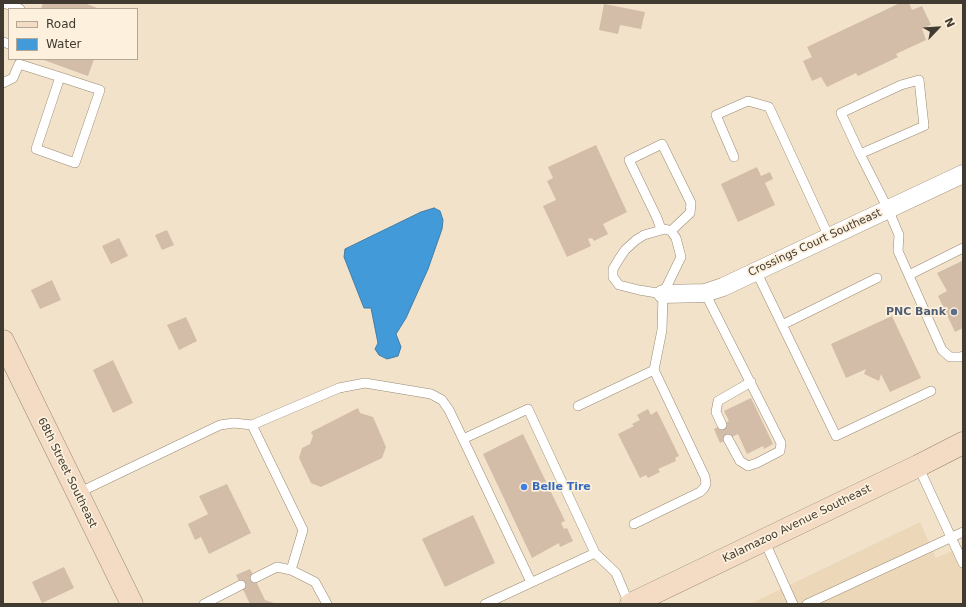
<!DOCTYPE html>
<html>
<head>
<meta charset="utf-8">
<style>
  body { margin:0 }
  #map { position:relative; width:966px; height:607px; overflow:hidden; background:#f2e2c9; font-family:"DejaVu Sans",sans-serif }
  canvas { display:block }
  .frame { position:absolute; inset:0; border:4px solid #403a30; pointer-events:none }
  .legend { position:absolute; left:8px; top:8px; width:130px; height:52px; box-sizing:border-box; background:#fdf0dc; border:1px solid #b1a797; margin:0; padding:5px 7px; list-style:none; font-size:12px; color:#403a30 }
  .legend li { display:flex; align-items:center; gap:8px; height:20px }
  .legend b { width:20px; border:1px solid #b1a797 }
  .north { position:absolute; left:918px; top:8px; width:40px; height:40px; -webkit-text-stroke:3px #fdf0dc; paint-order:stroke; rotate:65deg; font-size:11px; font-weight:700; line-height:16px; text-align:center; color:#403a30 }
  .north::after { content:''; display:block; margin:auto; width:14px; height:18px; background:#403a30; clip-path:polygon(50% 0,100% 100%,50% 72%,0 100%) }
</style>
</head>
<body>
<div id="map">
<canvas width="966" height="607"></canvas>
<div class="frame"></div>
<ul class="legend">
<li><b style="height:5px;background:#f3dbc4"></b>Road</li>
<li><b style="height:11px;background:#439ad9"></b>Water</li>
</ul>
<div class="north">N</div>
</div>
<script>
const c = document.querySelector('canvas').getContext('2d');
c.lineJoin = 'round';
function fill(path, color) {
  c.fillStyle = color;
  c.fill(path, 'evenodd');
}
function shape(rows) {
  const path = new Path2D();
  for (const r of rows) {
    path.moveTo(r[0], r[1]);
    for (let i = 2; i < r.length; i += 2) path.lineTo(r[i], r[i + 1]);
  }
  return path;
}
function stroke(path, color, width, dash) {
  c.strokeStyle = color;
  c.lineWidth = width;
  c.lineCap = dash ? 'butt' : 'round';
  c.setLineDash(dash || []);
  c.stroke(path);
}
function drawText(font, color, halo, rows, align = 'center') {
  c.font = font + ' "DejaVu Sans",sans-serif';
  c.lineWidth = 3.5;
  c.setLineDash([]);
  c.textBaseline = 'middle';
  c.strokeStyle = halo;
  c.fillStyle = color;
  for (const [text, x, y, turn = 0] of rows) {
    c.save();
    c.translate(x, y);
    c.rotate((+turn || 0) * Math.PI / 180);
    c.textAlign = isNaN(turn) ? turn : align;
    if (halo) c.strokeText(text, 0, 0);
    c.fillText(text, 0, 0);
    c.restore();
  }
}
const built = shape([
  [920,522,936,558,963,546,963,604,750,604]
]);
const water = shape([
  [434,208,440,211,443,220,442,229,428,269,406,318,396,334,401,347,398,356,387,359,379,355,375,349,378,343,371,308,364,308,344,257,345,249,421,212,434,208]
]);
const building = shape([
  [43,3,84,3,100,9,41,9],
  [900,3,909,3,912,10,922,6,931,25,922,29,926,40,896,54,898,57,858,76,856,73,827,87,821,77,812,81,803,61,812,57,807,47],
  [604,4,645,12,641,29,620,25,618,34,599,30],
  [41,59,94,59,88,76],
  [596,145,627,212,603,224,608,234,594,241,592,238,588,239,591,246,567,257,543,206,556,200,547,181,553,178,548,167],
  [757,167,761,176,770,172,773,179,765,183,775,205,738,222,721,184],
  [167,230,174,245,162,250,155,235],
  [119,238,128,256,111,264,102,246],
  [962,261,963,263,963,328,955,332,938,296,947,291,937,273],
  [52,280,61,300,40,309,31,290],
  [892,316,921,378,890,392,881,374,879,381,864,374,866,369,846,378,831,344],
  [186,317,197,341,179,350,167,325],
  [113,360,133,403,113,413,93,370],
  [751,398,773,444,764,449,763,446,747,454,738,434,720,443,714,429,729,421,724,411],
  [358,408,360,413,373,417,386,447,382,458,321,487,311,483,299,458,302,448,310,444,313,436,311,432],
  [648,409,651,415,657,411,679,456,675,458,676,461,658,469,660,472,648,478,646,475,640,478,618,434,634,426,632,424,640,420,637,415],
  [523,434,565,521,561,523,564,529,567,528,573,541,560,547,559,543,532,558,483,454],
  [227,484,251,533,209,554,201,537,195,540,188,524,208,514,199,496],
  [473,515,495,563,445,587,422,539],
  [64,567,74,588,42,603,32,582],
  [250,569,265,600,277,604,250,604,236,575]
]);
const service = shape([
  [4,3,20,9],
  [3,42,9,44],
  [3,83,13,78,19,64,60,77,100,90,75,163,36,149,60,77],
  [860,154,841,113,901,85,919,80,924,126,860,154,888,209,899,235,898,251,942,350,950,357,961,357,963,356],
  [734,157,716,115,748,101,769,107,829,237],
  [661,229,657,218,629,160,662,144,691,203,690,213,671,231],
  [756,271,836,436,931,391],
  [909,275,963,248],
  [705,293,781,443,780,451,757,463,748,466,740,461,728,439],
  [782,325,877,278],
  [578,406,654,370,662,330,663,294,681,257,676,238,671,231,665,229,644,235,636,240,625,250,619,259,613,269,613,277,619,285,639,290,663,294],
  [252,425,303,530,291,570,315,582,327,604],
  [722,425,716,412,718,401,751,382],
  [463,439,531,582],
  [918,466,963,563],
  [78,493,220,425,234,423,252,425,339,388,365,383,431,394,442,400,449,410,463,439,528,409,595,553,616,573,629,604],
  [634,524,700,492,704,488,706,484,705,477,654,370],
  [764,540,793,604],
  [255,578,277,567,291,570],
  [204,604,241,585],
  [485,604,595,553],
  [807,604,963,532]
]);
const minor = shape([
  [663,294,705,293,723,287,963,174]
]);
const secondary = shape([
  [3,341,132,604],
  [631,604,918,466,963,443]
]);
const markers = [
  [954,312,4,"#5c6f8a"],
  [524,487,4,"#3f7fe0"]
];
const streetNames = [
  ["Crossings Court Southeast",815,243,-25],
  ["68th Street Southeast",67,473,64],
  ["Kalamazoo Avenue Southeast",797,524,-26]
];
const serviceNames = [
  ["PNC Bank",946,312]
];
const shopNames = [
  ["Belle Tire",532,487]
];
fill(built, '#ecd8b8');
fill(water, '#439ad9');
stroke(water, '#427da6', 1);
fill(building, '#d3bca8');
stroke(service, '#988972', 10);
stroke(minor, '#988972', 19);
stroke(secondary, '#988972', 23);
stroke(service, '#fff', 9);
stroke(minor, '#fff', 18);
stroke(secondary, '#f3dbc4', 22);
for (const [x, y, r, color] of markers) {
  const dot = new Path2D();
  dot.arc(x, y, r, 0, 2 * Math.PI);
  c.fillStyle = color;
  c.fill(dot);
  stroke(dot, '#fdf0dc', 1.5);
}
drawText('11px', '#403a30', '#fdf0dc', streetNames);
drawText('bold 11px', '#4e5e75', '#fdf0dc', serviceNames, 'right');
drawText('bold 11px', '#366cbe', '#fdf0dc', shopNames, 'left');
</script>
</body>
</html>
